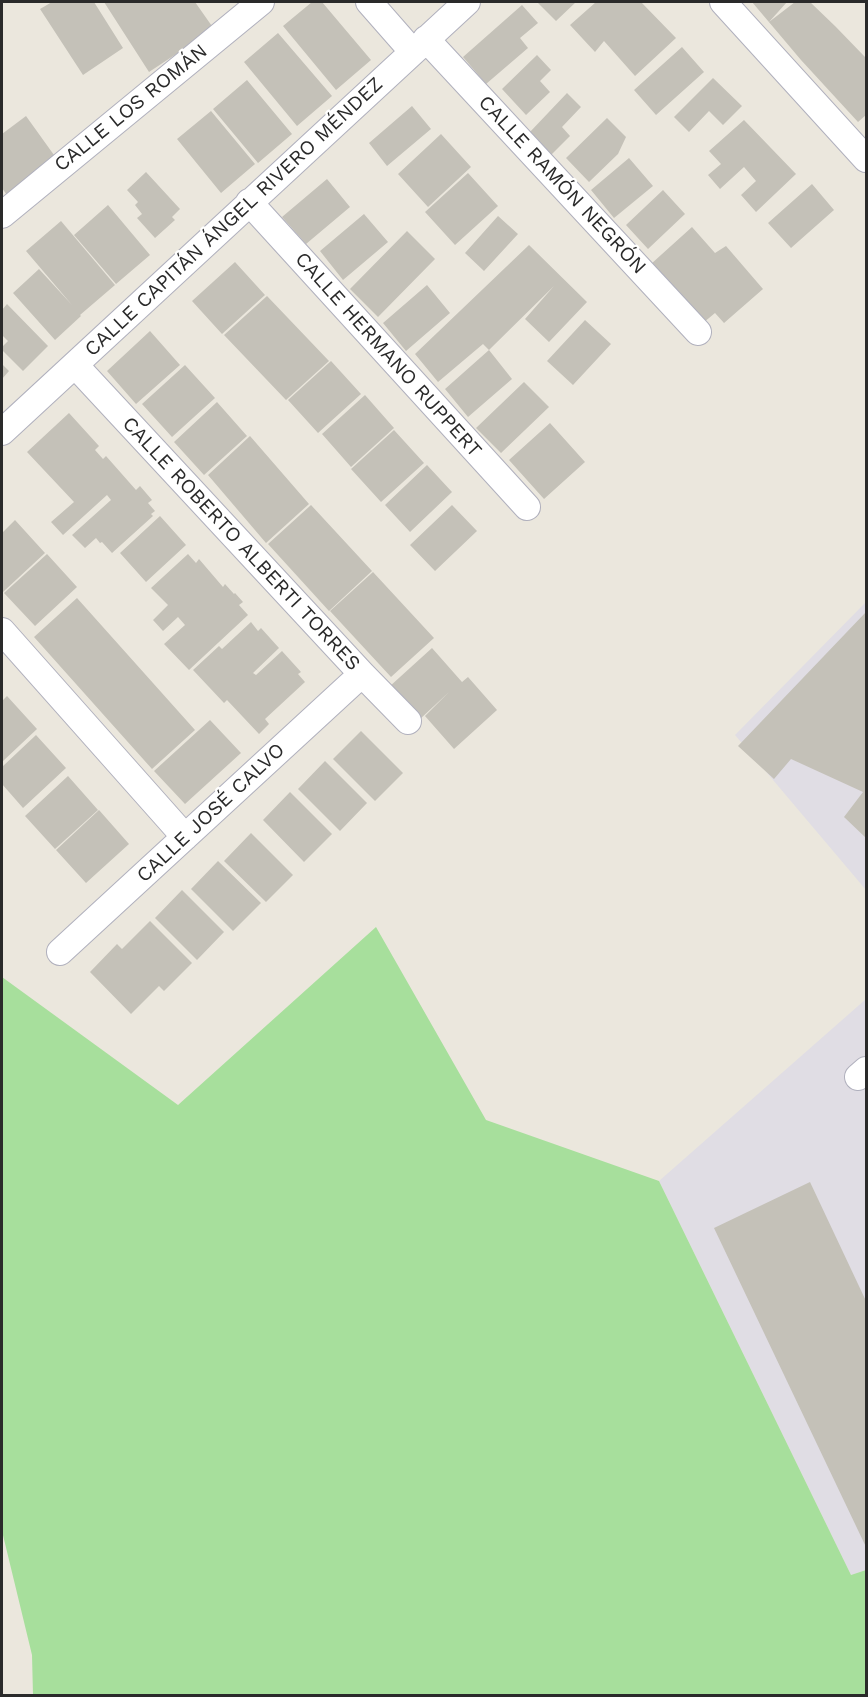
<!DOCTYPE html>
<html>
<head>
<meta charset="utf-8">
<style>
  body { margin:0 }
  #map { position:relative; width:868px; height:1697px; overflow:hidden; background:#ebe7dd; font-family:"Work Sans",sans-serif }
  canvas { display:block }
  .frame { position:absolute; inset:0; border:3px solid #2a2a2a; pointer-events:none }
</style>
</head>
<body>
<div id="map">
<canvas width="868" height="1697"></canvas>
<div class="frame"></div>
</div>
<script>
const c = document.querySelector('canvas').getContext('2d');
c.lineJoin = 'round';
function fill(path, color) {
  c.fillStyle = color;
  c.fill(path, 'evenodd');
}
function shape(rows) {
  const path = new Path2D();
  for (const r of rows) {
    path.moveTo(r[0], r[1]);
    for (let i = 2; i < r.length; i += 2) path.lineTo(r[i], r[i + 1]);
  }
  return path;
}
function stroke(path, color, width, dash) {
  c.strokeStyle = color;
  c.lineWidth = width;
  c.lineCap = dash ? 'butt' : 'round';
  c.setLineDash(dash || []);
  c.stroke(path);
}
function drawText(font, color, halo, rows, align = 'center') {
  c.font = font + ' "Work Sans",sans-serif';
  c.lineWidth = 4.5;
  c.setLineDash([]);
  c.textBaseline = 'middle';
  c.strokeStyle = halo;
  c.fillStyle = color;
  for (const [text, x, y, turn = 0] of rows) {
    c.save();
    c.translate(x, y);
    c.rotate((+turn || 0) * Math.PI / 180);
    c.textAlign = isNaN(turn) ? turn : align;
    if (halo) c.strokeText(text, 0, 0);
    c.fillText(text, 0, 0);
    c.restore();
  }
}
const industrial = shape([
  [866,602,866,890,735,735],
  [866,999,866,1570,851,1575,659,1181]
]);
const green = shape([
  [376,927,486,1120,659,1181,851,1575,866,1570,866,1695,33,1695,32,1655,2,1531,2,977,178,1105]
]);
const building = shape([
  [52,2,94,2,123,48,83,75,40,9],
  [104,2,195,2,214,29,149,72],
  [312,2,322,2,371,60,336,90,283,26],
  [537,2,576,2,556,21],
  [596,2,641,2,676,38,635,76,604,41,595,52,570,25],
  [752,2,787,2,769,22,795,2,810,2,835,26,866,58,866,115,858,122,801,60],
  [522,5,538,23,520,38,528,48,486,84,463,57],
  [278,33,332,96,297,126,244,62],
  [682,47,704,72,656,115,634,90],
  [537,55,551,70,540,81,550,92,526,115,502,89],
  [713,78,742,106,723,125,709,111,689,132,674,117],
  [247,80,292,134,258,163,213,109],
  [567,93,581,107,562,127,570,136,551,155,529,133],
  [412,106,431,129,387,166,369,143],
  [211,111,255,164,221,193,177,139],
  [26,116,59,162,9,198,2,188,2,134],
  [607,118,626,137,618,154,589,182,566,158],
  [744,120,796,174,756,212,741,195,756,181,744,167,720,189,708,175,721,164,709,151],
  [441,134,471,167,428,207,398,174],
  [629,158,653,186,614,218,591,190],
  [146,172,180,209,172,217,175,220,155,238,137,218,142,214,135,205,138,202,127,190],
  [468,173,498,206,455,245,425,212],
  [327,179,350,207,306,244,282,217],
  [812,184,834,210,791,248,768,223],
  [663,190,685,214,648,249,626,225],
  [108,205,150,255,116,284,74,235],
  [364,214,388,242,343,280,320,251],
  [498,216,518,234,484,271,465,253],
  [61,221,115,285,80,315,81,316,55,340,13,293,39,269,72,305,26,251],
  [692,227,715,253,726,246,763,289,724,323,715,313,703,323,651,264],
  [407,231,435,259,378,317,350,289],
  [529,245,587,302,549,342,525,319,554,286,489,350,483,344,438,382,415,354],
  [235,262,265,295,222,334,192,301],
  [427,285,450,313,406,351,383,323],
  [267,296,329,361,286,400,224,335],
  [7,304,48,346,23,371,2,350,2,347,8,341,2,335,2,310],
  [585,320,611,344,573,385,547,361],
  [150,331,180,365,136,404,107,371],
  [489,350,512,379,468,417,445,389],
  [331,361,361,394,318,433,288,400],
  [2,364,9,371,2,379],
  [185,365,215,398,172,437,142,404],
  [524,382,549,407,501,453,476,428],
  [365,395,394,428,351,467,322,434],
  [217,402,247,436,204,475,174,442],
  [69,413,99,446,95,450,103,459,106,456,136,490,140,486,152,500,148,503,155,511,151,514,153,516,112,553,102,542,100,543,96,538,85,548,72,535,111,500,107,495,63,535,51,522,74,502,27,452],
  [550,423,585,462,544,499,509,460],
  [394,430,424,463,381,502,351,469],
  [250,436,309,504,266,543,208,475],
  [427,465,452,492,410,532,385,505],
  [311,505,372,571,329,611,268,544],
  [452,505,477,531,435,571,410,545],
  [160,516,186,545,146,582,120,553],
  [15,520,45,553,3,592,2,533],
  [47,554,77,587,35,626,4,593],
  [188,554,196,563,199,559,223,587,225,584,234,594,235,593,243,602,239,605,248,615,189,670,164,644,185,625,178,617,163,631,153,620,168,605,151,588],
  [373,572,434,638,391,677,330,611],
  [77,598,195,730,152,769,34,637],
  [866,612,866,838,844,817,863,792,791,759,774,779,738,746],
  [251,622,258,631,261,628,279,648,253,673,256,675,282,651,301,672,298,674,305,682,265,719,269,724,259,734,227,700,224,703,193,670,219,646,222,649],
  [432,648,462,682,468,677,497,710,454,749,425,716,449,692,419,720,389,687],
  [7,696,37,729,2,762,2,701],
  [210,720,241,753,185,804,154,771],
  [361,731,403,773,375,801,333,759],
  [36,735,66,768,23,808,2,784,2,767],
  [325,761,367,803,340,831,298,789],
  [68,776,98,810,55,849,25,816],
  [290,792,332,834,304,862,263,820],
  [99,810,129,844,86,883,56,850],
  [251,833,293,875,266,902,224,861],
  [218,861,261,903,233,931,191,889],
  [182,890,224,932,197,960,155,918],
  [150,921,192,963,164,991,159,986,131,1014,90,972,117,944,122,949],
  [810,1182,866,1301,866,1547,714,1228]
]);
const minor = shape([
  [369,2,412,51],
  [723,2,866,159],
  [426,39,698,332],
  [249,202,527,507],
  [2,215,261,2],
  [75,365,362,674,408,721],
  [2,432,467,2],
  [2,631,185,837],
  [60,952,362,674],
  [858,1077,866,1070]
]);
const streetNames = [
  ["CALLE LOS ROMÁN",131,108,-39],
  ["CALLE RAMÓN NEGRÓN",562,185,47],
  ["CALLE CAPITÁN ÁNGEL RIVERO MÉNDEZ",234,217,-43],
  ["CALLE HERMANO RUPPERT",388,355,48],
  ["CALLE ROBERTO ALBERTI TORRES",241,544,47],
  ["CALLE JOSÉ CALVO",211,813,-43]
];
fill(industrial, '#e0dde4');
fill(green, '#a7df9c');
fill(building, '#c4c1b8');
stroke(minor, '#b0b0bd', 28);
stroke(minor, '#fff', 26);
drawText('20px', '#2a2a2a', '#fff', streetNames);
</script>
</body>
</html>
